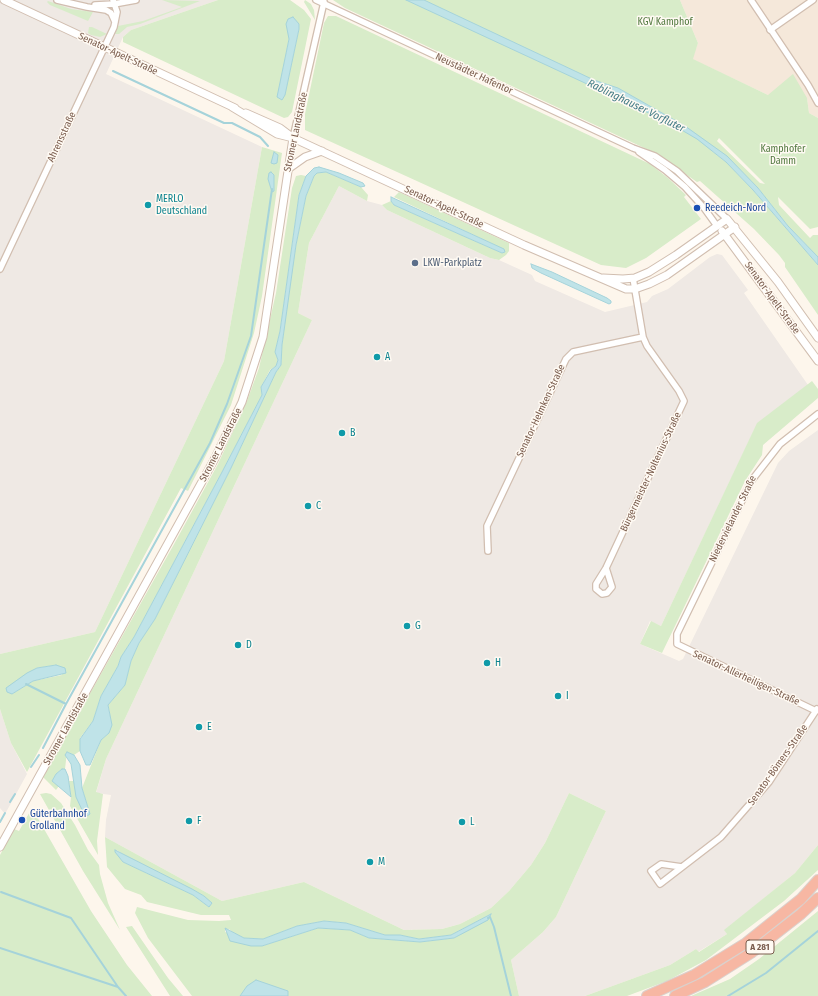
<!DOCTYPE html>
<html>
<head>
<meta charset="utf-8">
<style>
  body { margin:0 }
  canvas { display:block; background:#fdf6ec }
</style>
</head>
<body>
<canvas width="818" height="996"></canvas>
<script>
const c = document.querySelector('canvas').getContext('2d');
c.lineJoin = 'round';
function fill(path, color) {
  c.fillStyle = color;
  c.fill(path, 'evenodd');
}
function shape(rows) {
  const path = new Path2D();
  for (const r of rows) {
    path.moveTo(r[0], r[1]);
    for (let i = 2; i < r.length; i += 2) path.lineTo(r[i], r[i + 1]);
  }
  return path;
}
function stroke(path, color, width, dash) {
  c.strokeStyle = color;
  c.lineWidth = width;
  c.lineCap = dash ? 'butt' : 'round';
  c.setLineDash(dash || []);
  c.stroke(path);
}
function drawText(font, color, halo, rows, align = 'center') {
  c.font = font + ' "Fira Sans Condensed",sans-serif';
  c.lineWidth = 3;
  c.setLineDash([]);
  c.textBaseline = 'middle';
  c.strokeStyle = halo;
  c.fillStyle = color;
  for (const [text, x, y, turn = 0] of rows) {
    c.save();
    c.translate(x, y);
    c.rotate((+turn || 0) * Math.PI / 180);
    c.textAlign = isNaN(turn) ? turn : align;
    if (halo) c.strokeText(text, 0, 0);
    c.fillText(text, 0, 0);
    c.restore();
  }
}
const residential = shape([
  [680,0,818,0,818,118,809,113,807,98,768,95,692,59,698,43]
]);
const industrial = shape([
  [0,0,218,0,131,30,123,37,106,74,262,147,224,361,95,632,0,654],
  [339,186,367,201,382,205,387,210,490,258,499,260,532,275,535,281,605,312,647,302,652,296,668,289,710,257,717,254,722,255,748,290,744,293,808,385,757,424,661,626,650,621,640,644,679,661,683,659,778,463,789,451,818,430,818,845,795,873,725,930,727,934,698,952,696,949,670,965,585,996,519,996,511,960,543,932,556,917,606,811,569,793,545,843,531,865,509,891,491,908,460,924,442,929,404,930,304,882,222,901,105,837,106,820,111,795,96,793,106,759,312,320,298,313,309,243],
  [0,709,11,743,27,774,5,814,0,808]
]);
const green = shape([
  [162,0,200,1,140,24,127,27,119,34,115,34,118,26,143,21,182,7],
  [218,0,290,0,304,10,311,19,292,112,288,117,284,118,123,42,123,37,131,30],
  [299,29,285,94,282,99,278,96,289,39],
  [305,0,311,4,314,10,315,20,304,2],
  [333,0,680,0,698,43,693,59,768,95,793,74,807,98,809,113,818,118,818,227,810,229,778,197,779,205,810,238,813,235,818,235,818,257,788,226,758,188,727,157,711,150,726,162,753,190,818,265,818,315,785,267,785,263,779,255,754,229,700,181,697,182,655,153,345,8],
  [719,138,765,184,760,183,717,141],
  [48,1,71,9,93,12,88,21,50,5,47,2],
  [328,16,336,16,650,164,668,178,686,195,684,197,701,219,646,258,626,268,601,265,305,130,305,114,324,23],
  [89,27,92,27,107,34,100,37,91,35,88,33],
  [262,147,282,153,262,296,254,333,231,405,188,491,181,488,27,772,11,743,0,709,0,654,95,632,224,361],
  [56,665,62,675,33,681,12,694,37,668],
  [326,172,361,187,368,195,367,201,339,186,309,243,298,313,312,320,106,759,96,792,103,794,97,841,98,855,70,806,71,797,69,781,74,781,74,785,87,816,89,811,82,788,101,740,109,733,110,713,108,705,125,685,131,661,139,643,155,619,231,468,276,372,281,365,282,345,288,295,296,245,306,196,314,176,317,173],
  [301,175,306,176,299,195,280,331,275,352,278,360,276,366,270,370,261,387,262,395,221,474,134,637,121,657,118,666,101,696,93,721,80,738,80,751,74,755,67,752,65,769,62,769,56,774,52,781,59,786,56,790,43,777,173,546,218,464,247,401,259,368,276,293,292,188,296,176],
  [399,192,509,243,509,251,506,255,499,260,490,258,387,210,382,205,391,201,394,205,461,235,502,253,505,252,503,249,394,197],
  [812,381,818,389,818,398,763,445,762,455,745,481,662,653,640,644,651,621,661,626,757,423],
  [46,793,51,794,61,803,75,825,88,850,99,865,100,874,108,903,120,930,83,871,40,794],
  [569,793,606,811,556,917,543,932,511,960,519,996,288,996,288,991,241,994,240,996,192,996,148,938,135,913,137,907,188,920,219,921,231,920,229,915,201,915,147,902,141,895,125,889,107,867,105,837,222,901,304,882,404,930,442,929,460,924,491,908,509,891,531,865,545,843],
  [117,850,125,856,204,896,209,907,193,895,123,862],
  [491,914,454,938,420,942,369,938,350,930,318,928,262,946,225,932,225,930,229,929,236,935,244,938,263,939,297,926,324,921,346,923,385,935,400,935,419,939,451,935],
  [32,808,91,911,127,965,152,996,0,996,0,855,14,829,19,831],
  [818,845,818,870,784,901,706,960,667,981,627,996,585,996,670,965,696,949,699,952,727,934,724,930,795,873],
  [818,911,818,996,691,996,730,979,759,959],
  [132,926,168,978,183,996,170,996,126,927]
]);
const water = shape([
  [406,0,424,0,594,80,618,88,685,126,727,156,758,188,788,226,818,257,818,265,753,190,726,162,697,139,673,125,628,103,406,0],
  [293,17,299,24,299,29,285,95,282,100,277,97,289,39,286,24,288,19,293,17],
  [274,152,278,155,277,163,274,164,271,163,274,152],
  [319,167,339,173,363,183,365,186,361,187,326,172,317,173,314,176,306,196,296,245,282,345,281,365,276,372,231,468,155,619,139,643,131,661,125,685,108,705,112,725,109,733,101,740,90,765,86,765,80,751,80,739,93,721,101,696,118,666,121,657,134,637,221,474,262,395,261,387,271,370,276,366,278,360,275,352,280,331,299,195,306,176,314,168,319,167],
  [271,172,274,175,274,191,272,192,268,179,269,173,271,172],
  [391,197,504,249,505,252,502,253,461,235,394,205,391,201,391,197],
  [531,264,552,272,607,298,611,301,611,303,609,304,541,273,532,268,531,264],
  [56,665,65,668,66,673,33,681,12,694,7,692,6,688,27,673,37,668,56,665],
  [67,752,74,755,80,765,82,788,90,814,87,816,84,814,76,797,71,764,65,755,67,752],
  [62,769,65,769,68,776,71,797,52,781,56,774,62,769],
  [115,850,192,889,204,896,212,903,209,907,193,895,123,862,115,852,115,850],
  [491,914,488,920,454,938,420,942,369,938,350,930,318,928,262,946,251,946,230,941,225,928,244,938,263,939,297,926,324,921,346,923,385,935,400,935,419,939,451,935,491,914],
  [256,980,288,991,288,996,240,996,247,986,256,980]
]);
const stream = shape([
  [113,71,224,123,232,123,260,137,268,146],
  [26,684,66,704,210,443,227,404,251,336,272,189],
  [43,748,66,704],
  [31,767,39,755],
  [10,802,15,794],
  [0,822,5,813],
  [1,892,71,918,118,987],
  [488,918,490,917,494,927,511,996],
  [0,948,118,987,126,996],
  [728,996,766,973,818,931]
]);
const minor = shape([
  [57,0,87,7,106,10,111,13,115,22],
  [316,0,633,148,655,156,677,171,727,219],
  [751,0,808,85,818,103],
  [95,5,114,4,136,0],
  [770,30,813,0],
  [293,138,324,2],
  [639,152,665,170,685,187,704,208,717,226],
  [0,269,114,27,117,12,113,0],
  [488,551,487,526,566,359,573,352,643,337],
  [606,568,612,587,607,593,602,594,596,589,596,584,606,568,684,401,679,391,647,346,643,337,633,278],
  [816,711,677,644,677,634,752,480,780,444,818,414],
  [682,867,661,864,651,871,660,884,721,837,769,782,817,709]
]);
const tertiary = shape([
  [4,0,235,108],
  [232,107,277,134,293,138,524,245,626,289,635,289,649,284,667,275,735,227],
  [246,113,280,128,292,137],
  [288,169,305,157,322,151],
  [722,231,818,361],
  [603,278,623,279,635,278,649,272,676,255,727,219,778,282,818,338],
  [0,847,214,460,242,402,263,337,293,138]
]);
const motorway = shape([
  [647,996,694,975,746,943,801,899,818,880],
  [675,996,705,982,751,953,801,914,818,898]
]);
const markers = [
  [148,205,4,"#0f9aa8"],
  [697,208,4,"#1a4fb4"],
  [415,263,4,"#5c6f8a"],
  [377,357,4,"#0f9aa8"],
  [342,433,4,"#0f9aa8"],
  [308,506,4,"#0f9aa8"],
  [407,626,4,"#0f9aa8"],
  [238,645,4,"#0f9aa8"],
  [487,663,4,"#0f9aa8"],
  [558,696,4,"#0f9aa8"],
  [199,727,4,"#0f9aa8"],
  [22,820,4,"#1a4fb4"],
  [189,821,4,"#0f9aa8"],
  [462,822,4,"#0f9aa8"],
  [370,862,4,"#0f9aa8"]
];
const shields = [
  [760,947,28]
];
const shieldNames = [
  ["A 281",760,947]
];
const parkNames = [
  ["KGV Kamphof",665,22],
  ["Kamphofer",783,149],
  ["Damm",783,161]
];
const streetNames = [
  ["Senator-Apelt-Straße",118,54,25],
  ["Neustädter Hafentor",474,74,25],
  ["Stromer Landstraße",296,132,-78],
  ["Ahrensstraße",62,137,-65],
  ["Senator-Apelt-Straße",444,207,25],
  ["Senator-Apelt-Straße",772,298,54],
  ["Senator-Helmken-Straße",541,411,-65],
  ["Stromer Landstraße",221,445,-63],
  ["Bürgermeister-Noltenius-Straße",651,472,-65],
  ["Niedervielander Straße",733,519,-64],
  ["Senator-Allerheiligen-Straße",746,678,25],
  ["Stromer Landstraße",66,729,-61],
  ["Senator-Bömers-Straße",778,765,-55]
];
const cultureNames = [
  ["MERLO",156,199],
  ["Deutschland",156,211],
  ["A",385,357],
  ["B",350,433],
  ["C",316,506],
  ["G",415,626],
  ["D",246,645],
  ["H",495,663],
  ["I",566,696],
  ["E",207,727],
  ["F",197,821],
  ["L",470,822],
  ["M",378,862]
];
const transitNames = [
  ["Reedeich-Nord",705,208],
  ["Güterbahnhof",30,814],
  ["Grolland",30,826]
];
const serviceNames = [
  ["LKW-Parkplatz",423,263]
];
const waterNames = [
  ["Rablinghauser Vorfluter",636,106,26]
];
fill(residential, '#f5e8da');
fill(industrial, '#efe9e4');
fill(green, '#d8ecc9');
fill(water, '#bfe3e8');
stroke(water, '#a5d3da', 1);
stroke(stream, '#a5d3da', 2);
stroke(minor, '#d1beb0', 8);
stroke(tertiary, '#d1beb0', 9);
stroke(motorway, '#dad1cd', 12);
stroke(minor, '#fff', 5.5);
stroke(tertiary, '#fff', 7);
stroke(motorway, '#f7b7a3', 10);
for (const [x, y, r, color] of markers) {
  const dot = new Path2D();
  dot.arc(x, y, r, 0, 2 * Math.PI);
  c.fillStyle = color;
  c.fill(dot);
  stroke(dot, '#fffaf3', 1.5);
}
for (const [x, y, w] of shields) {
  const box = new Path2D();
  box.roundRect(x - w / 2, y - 7, w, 14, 3);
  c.fillStyle = '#fffaf3';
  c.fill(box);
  stroke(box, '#7a5c4d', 1);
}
drawText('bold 9px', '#7a5c4d', null, shieldNames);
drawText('10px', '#537a41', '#fffaf3', parkNames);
drawText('10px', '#7a5c4d', '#fffaf3', streetNames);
drawText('10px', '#0d838f', '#fffaf3', cultureNames, 'left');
drawText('10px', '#164399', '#fffaf3', transitNames, 'left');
drawText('10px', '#4e5e75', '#fffaf3', serviceNames, 'left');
drawText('italic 11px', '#437c86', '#fffaf3', waterNames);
</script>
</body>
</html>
